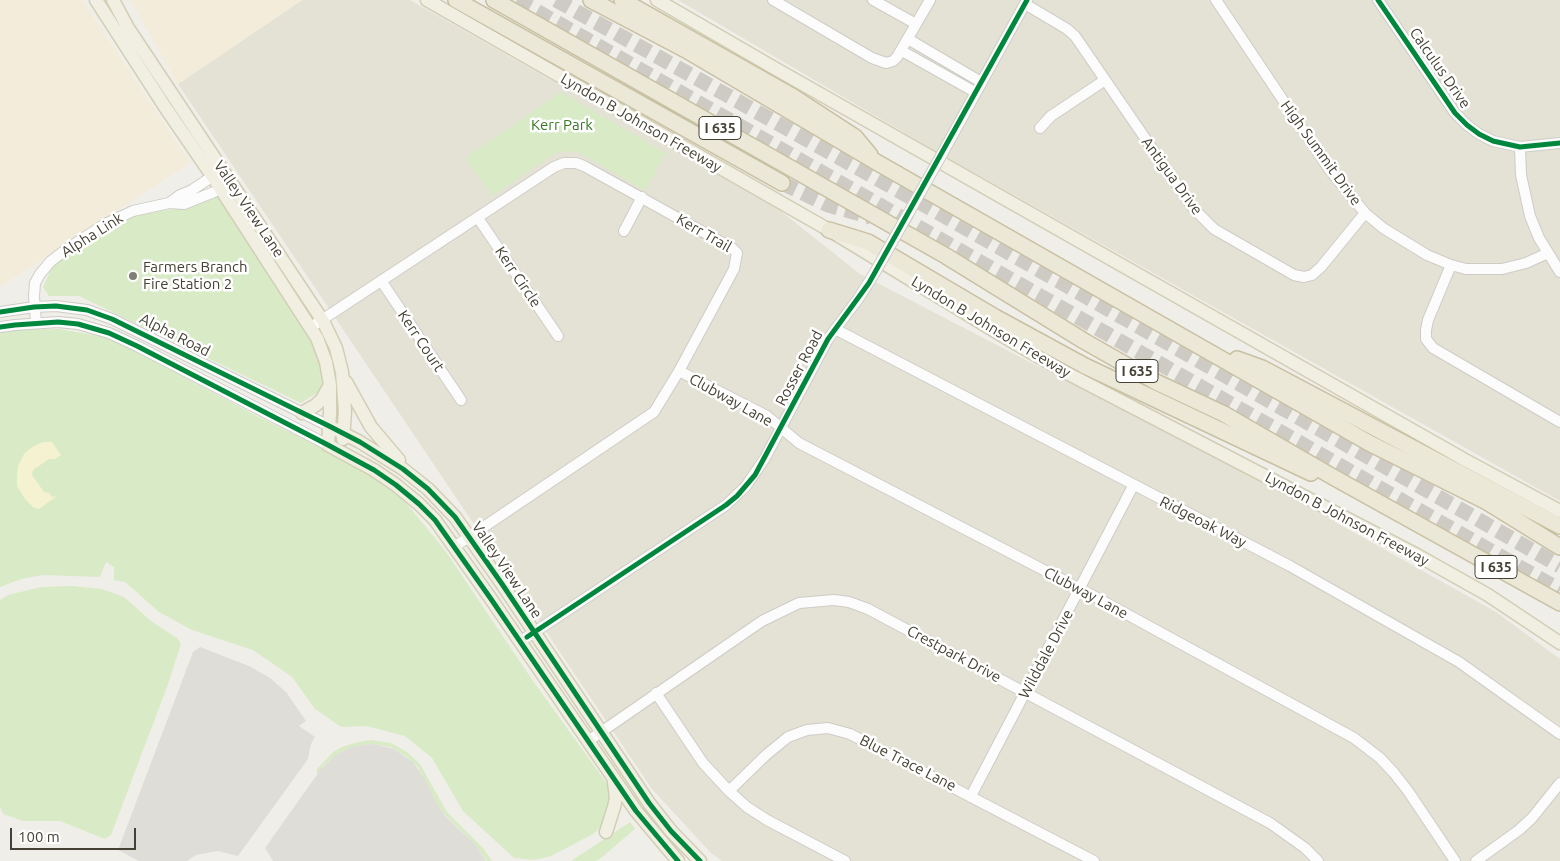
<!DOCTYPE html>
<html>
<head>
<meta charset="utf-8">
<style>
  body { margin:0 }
  #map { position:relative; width:1560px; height:861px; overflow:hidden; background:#f0eee8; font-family:Ubuntu,sans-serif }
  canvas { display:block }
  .scale { position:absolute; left:10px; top:828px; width:126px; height:22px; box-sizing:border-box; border:2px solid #454134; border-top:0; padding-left:6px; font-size:15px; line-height:18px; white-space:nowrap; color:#454134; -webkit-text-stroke:4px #fff; paint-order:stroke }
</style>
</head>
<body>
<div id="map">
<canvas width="1560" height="861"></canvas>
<div class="scale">100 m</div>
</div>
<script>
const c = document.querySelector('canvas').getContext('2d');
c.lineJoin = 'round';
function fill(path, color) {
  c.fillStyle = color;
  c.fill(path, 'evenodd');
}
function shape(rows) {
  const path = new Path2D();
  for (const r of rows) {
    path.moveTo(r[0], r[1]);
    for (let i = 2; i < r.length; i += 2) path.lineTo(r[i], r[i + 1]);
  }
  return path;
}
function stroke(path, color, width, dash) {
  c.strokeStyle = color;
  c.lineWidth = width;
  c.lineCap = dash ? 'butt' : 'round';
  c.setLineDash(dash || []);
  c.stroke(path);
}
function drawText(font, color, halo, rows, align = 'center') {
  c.font = font + ' Ubuntu,sans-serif';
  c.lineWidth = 5;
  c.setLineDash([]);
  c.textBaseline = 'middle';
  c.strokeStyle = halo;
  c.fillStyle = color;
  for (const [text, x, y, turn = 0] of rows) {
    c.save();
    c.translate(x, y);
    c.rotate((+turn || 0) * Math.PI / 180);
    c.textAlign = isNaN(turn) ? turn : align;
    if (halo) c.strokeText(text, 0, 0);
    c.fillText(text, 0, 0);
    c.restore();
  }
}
const residential = shape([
  [302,0,410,0,778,209,860,274,1303,504,1496,612,1560,659,1560,861,722,861,711,853,652,789,178,84],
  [678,0,1560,0,1560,501,932,149]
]);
const commercial = shape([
  [0,0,82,0,190,163,0,287],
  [130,0,302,0,178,84]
]);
const green = shape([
  [561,92,666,153,645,191,580,153,567,151,554,154,492,196,465,158],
  [217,194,313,340,322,364,322,390,301,403,79,296,49,296,43,287,53,265,92,237,138,213,186,208],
  [59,329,111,338,253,414,340,457,396,491,444,549,533,681,608,785,613,811,595,833,551,856,534,860,514,858,463,811,432,758,405,736,366,726,341,727,315,709,292,677,253,650,192,630,159,612,125,582,114,580,114,567,106,562,100,577,43,575,21,579,0,587,0,333,9,330],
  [72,586,102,589,124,597,151,621,177,638,181,644,167,687,111,835,105,839,60,821,23,821,3,814,0,807,0,600,8,595,41,587],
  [371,740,391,743,407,752,420,764,447,812,483,848,492,861,487,861,471,840,446,816,434,800,418,767,406,756,390,747,373,744,356,746,339,753,323,766,319,777,317,772,317,769,333,752,342,747,358,742],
  [630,822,635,829,601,858,596,861,571,861]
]);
const sand = shape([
  [43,442,52,442,61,455,55,459,49,459,33,470,32,475,44,492,49,493,52,497,57,496,39,509,33,507,25,499,17,486,17,477,18,466,24,454,32,447]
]);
const parking = shape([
  [200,647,249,666,270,678,286,692,306,721,299,726,315,737,311,744,308,759,238,856,218,851,196,855,187,861,139,861,118,850,193,652],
  [374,744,394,749,413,762,426,781,434,799,446,817,475,844,486,861,273,861,265,848,321,769,337,754,354,746]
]);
const highwayTunnel = shape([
  [517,0,1560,590],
  [556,0,946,217,1560,566],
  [782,183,828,205,871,217]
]);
const minor = shape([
  [773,0,872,58,886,63,893,61,897,57,930,0],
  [873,0,916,24],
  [1216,0,1329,169,1365,213,1383,228,1427,255,1451,265,1466,269,1502,269,1526,263,1548,253],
  [1378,0,1455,113,1467,125,1479,134,1493,141,1520,147,1560,143],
  [1025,4,1067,29,1075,36,1193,208,1214,229,1294,275,1304,277,1312,275,1321,267,1365,213],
  [908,39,981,82],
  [902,51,975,92],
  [1040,128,1051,116,1105,80],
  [1520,147,1521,175,1530,216,1539,238,1560,272],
  [942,154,1027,0],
  [169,203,180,195,192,190,219,172],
  [478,218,558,336],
  [624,231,642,197],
  [1451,265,1428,320,1426,330,1426,339,1433,348,1560,422],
  [382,282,461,400],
  [0,312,34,307,56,306,87,310,112,319,329,426],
  [36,323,34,296,35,283,40,274,50,262,64,251,105,224,133,211,169,203,184,204,214,192,226,185],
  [0,327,15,325,58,322,78,324,109,333,137,346,328,445],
  [311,327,554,167,564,163,576,163,584,166,732,248,737,253,734,269,679,371,654,412,454,547],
  [835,329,1290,566,1459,662,1560,734],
  [679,371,767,416,799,443,1088,593,1354,738,1380,758,1394,773,1408,791,1455,861],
  [521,641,726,505,746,486,765,458,828,339,858,299,874,274],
  [656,693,703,763,729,791,747,807,767,820,845,861],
  [588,741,762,621,799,603,834,600,849,602,868,609,1270,823,1305,848,1318,861],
  [729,791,766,755,788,737,807,730,828,728,850,734,1094,861],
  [971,796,1133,486],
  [1476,861,1519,830,1532,818,1560,783]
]);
const major = shape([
  [96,0,165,107,213,177,317,338,326,362,330,385,330,413,328,445,374,470,396,485,419,504,435,520,491,599,636,811,678,861],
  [113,0,128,28,323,321,336,348,342,372,345,411,343,439],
  [427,0,829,230,1008,339,1063,371,1417,555,1488,595,1560,643],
  [657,0,776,69,1465,460,1560,511],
  [346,382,371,427,399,460],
  [302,413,316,405,322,399,330,385],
  [329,426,360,442,403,469,428,489,455,517,502,584,649,803,671,831,700,861],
  [606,832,614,807,616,798,614,782]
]);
const highway = shape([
  [456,0,782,183],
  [494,0,946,256,1084,341,1156,382,1224,414,1333,477,1560,603],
  [591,0,686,50,878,163,1369,443,1487,502,1560,547],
  [622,0,792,96,855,137,870,155],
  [829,230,868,242,995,317,1085,366,1311,473],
  [1237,359,1262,368,1560,526]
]);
const minorBridge = shape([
  [874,274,942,154]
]);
const cycleway = shape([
  [1378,0,1455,113,1467,125,1479,134,1493,141,1520,147,1560,143],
  [0,312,34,307,56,306,87,310,112,319,329,426,360,442,403,469,428,489,455,517,502,584,649,803,671,831,700,861],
  [0,327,15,325,58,322,78,324,109,333,137,346,328,445,374,470,396,485,419,504,435,520,491,599,636,811,678,861],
  [527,637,726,505,737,496,755,475,828,339,869,283,1027,0]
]);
const markers = [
  [133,276,5,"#817e73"]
];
const shields = [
  [720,128,42],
  [1137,371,42],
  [1496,567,42]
];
const shieldNames = [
  ["I 635",720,128],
  ["I 635",1137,371],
  ["I 635",1496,567]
];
const streetNames = [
  ["Calculus Drive",1440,68,55],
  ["Lyndon B Johnson Freeway",641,123,30],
  ["High Summit Drive",1321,153,54],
  ["Antigua Drive",1172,176,54],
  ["Valley View Lane",249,209,56],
  ["Kerr Trail",704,233,30],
  ["Alpha Link",92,235,-32],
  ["Kerr Circle",518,277,56],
  ["Lyndon B Johnson Freeway",991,327,31],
  ["Alpha Road",175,335,27],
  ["Kerr Court",421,341,56],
  ["Rosser Road",799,368,-62],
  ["Clubway Lane",731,400,29],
  ["Lyndon B Johnson Freeway",1347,519,28],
  ["Ridgeoak Way",1203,522,27],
  ["Valley View Lane",507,570,56],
  ["Clubway Lane",1086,593,28],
  ["Crestpark Drive",954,654,28],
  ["Wilddale Drive",1046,654,-62],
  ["Blue Trace Lane",908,763,27]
];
const parkNames = [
  ["Kerr Park",562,125]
];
const poiNames = [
  ["Farmers Branch",143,267],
  ["Fire Station 2",143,284]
];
fill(residential, '#e4e1d5');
fill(commercial, '#f3ecda');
fill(green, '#d8ebc6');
fill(sand, '#f5f2d1');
fill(parking, '#dfddd8');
stroke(highwayTunnel, '#cecbc4', 15, [15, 8]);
stroke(minor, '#ceccc5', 12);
stroke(major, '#d2ceb5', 15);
stroke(highway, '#c8c0a2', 18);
stroke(minor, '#fdfcfc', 10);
stroke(major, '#f1efe2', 12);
stroke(highway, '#ece8d8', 15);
stroke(minorBridge, '#ceccc5', 12, []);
stroke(minorBridge, '#fdfcfc', 10);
stroke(cycleway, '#00873e', 5);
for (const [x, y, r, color] of markers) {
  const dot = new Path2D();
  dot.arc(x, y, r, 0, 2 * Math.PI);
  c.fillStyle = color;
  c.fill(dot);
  stroke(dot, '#fff', 2);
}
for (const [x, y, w] of shields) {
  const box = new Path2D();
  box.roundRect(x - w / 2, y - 11.5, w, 23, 4);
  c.fillStyle = '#fff';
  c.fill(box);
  stroke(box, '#454134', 1);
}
drawText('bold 14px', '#454134', null, shieldNames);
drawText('15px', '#454134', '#fff', streetNames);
drawText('15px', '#387826', '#fff', parkNames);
drawText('15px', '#454134', '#fff', poiNames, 'left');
</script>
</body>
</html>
